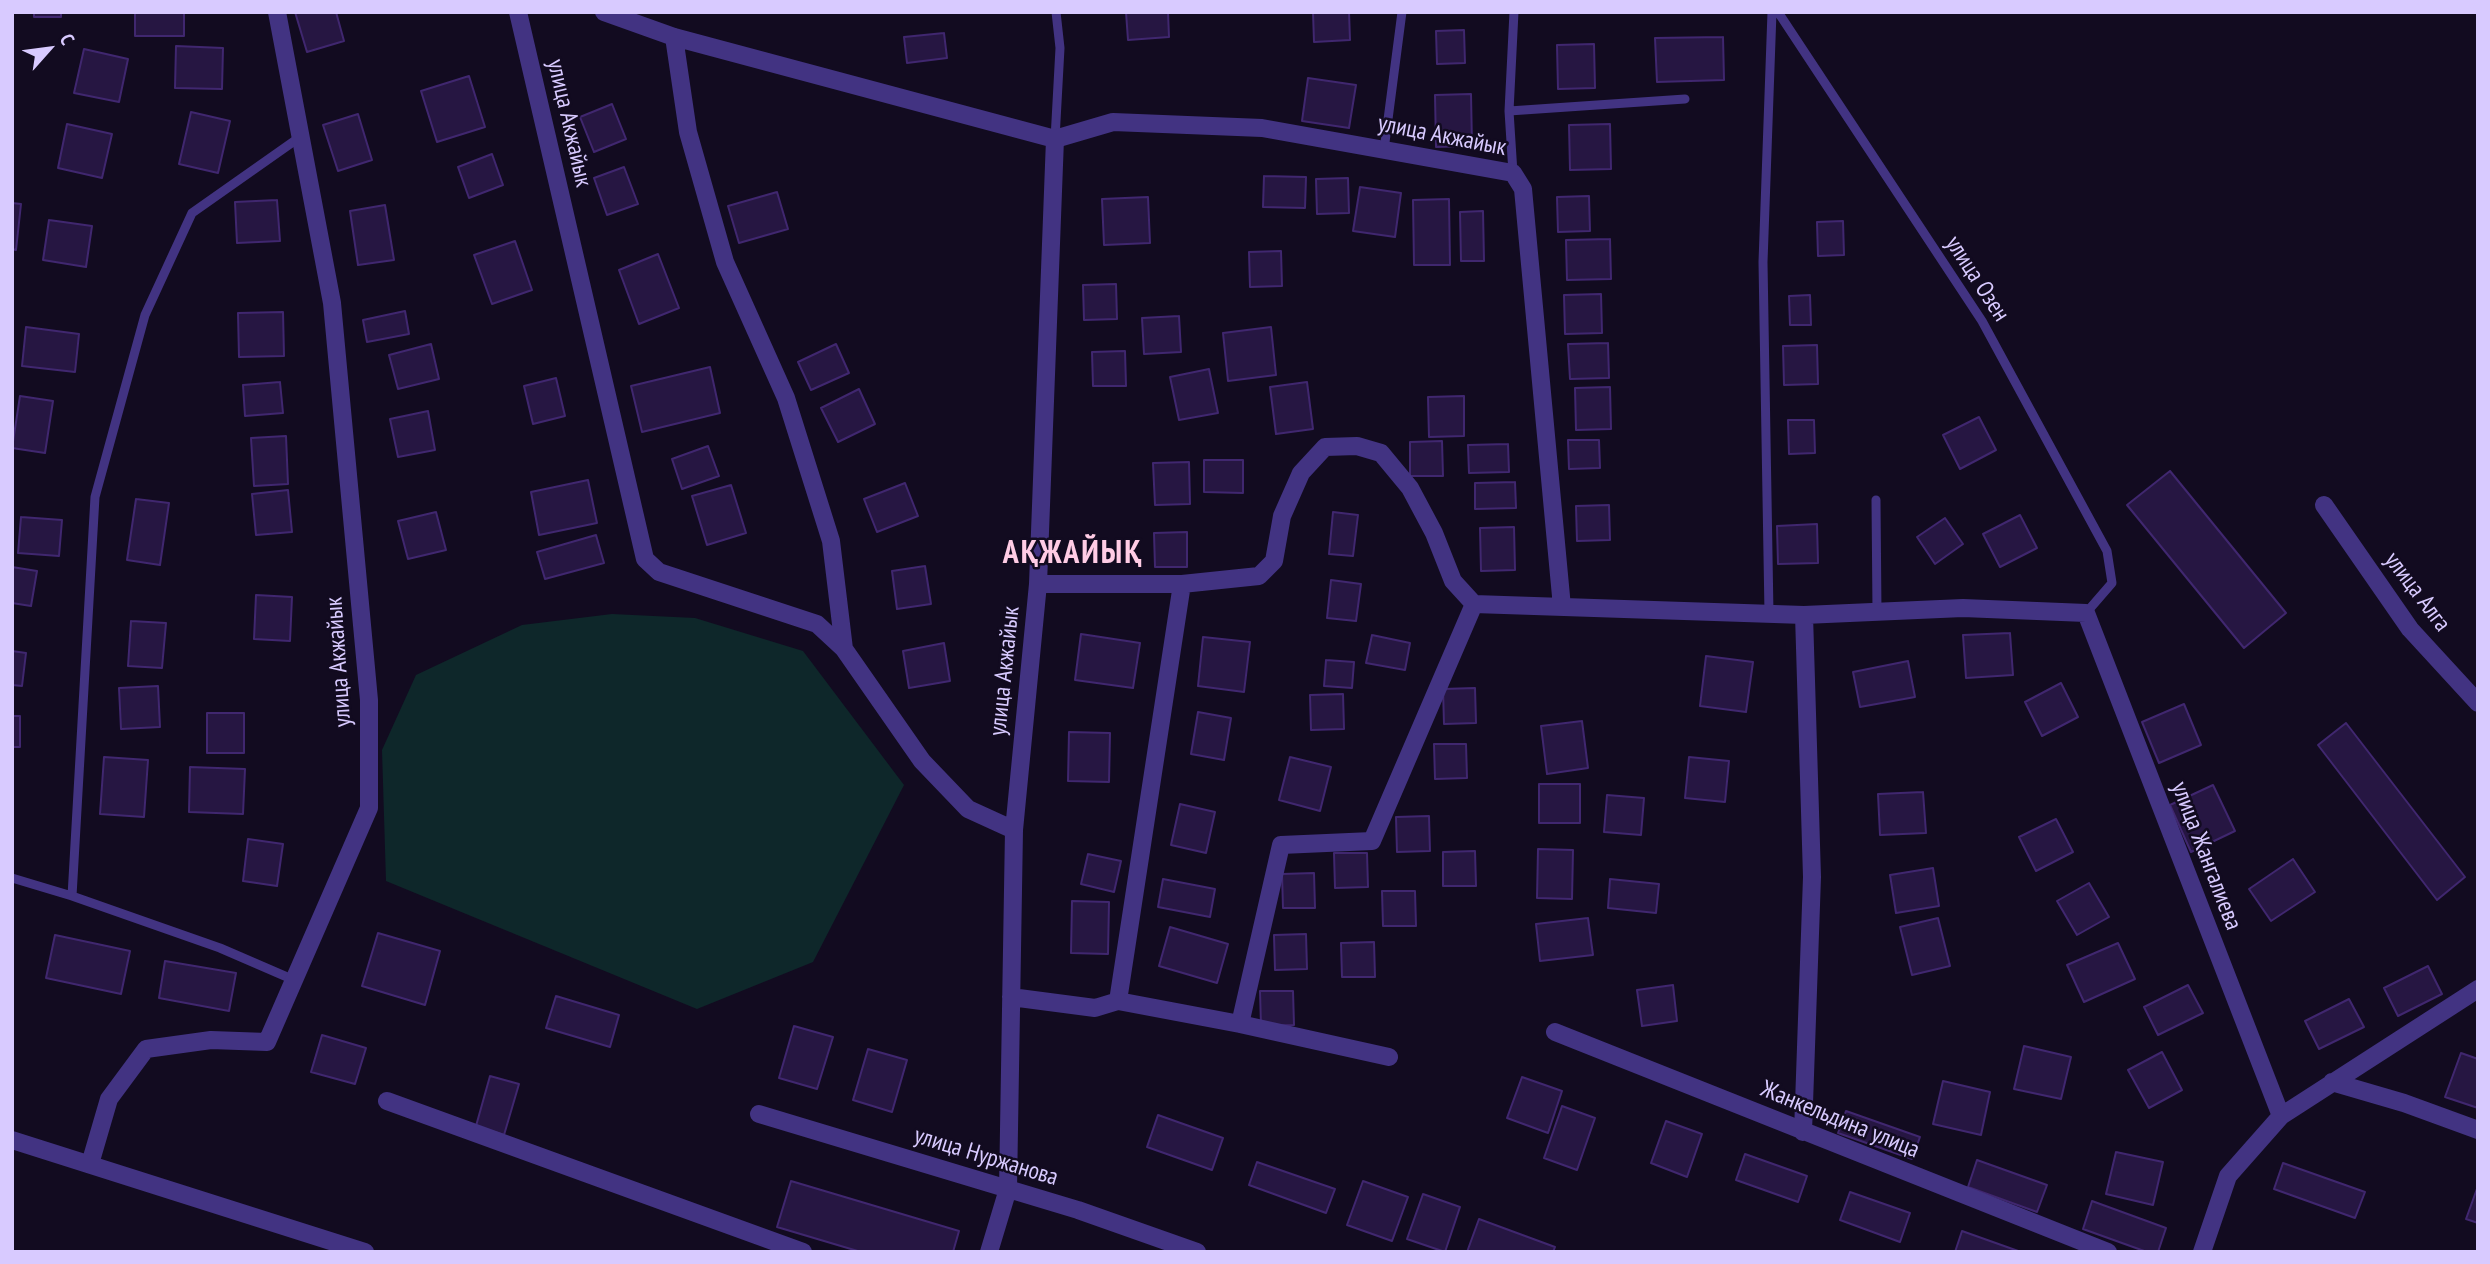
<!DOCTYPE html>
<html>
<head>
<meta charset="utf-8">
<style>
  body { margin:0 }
  #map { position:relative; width:2490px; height:1264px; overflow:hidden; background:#120b20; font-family:"PT Sans Narrow",sans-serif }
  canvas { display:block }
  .frame { position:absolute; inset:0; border:14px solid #d8caff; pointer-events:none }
  .north { position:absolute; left:14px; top:14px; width:70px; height:70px; -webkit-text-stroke:5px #120b20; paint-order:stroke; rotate:62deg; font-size:19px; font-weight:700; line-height:28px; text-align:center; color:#d8caff }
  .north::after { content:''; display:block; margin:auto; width:24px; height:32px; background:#d8caff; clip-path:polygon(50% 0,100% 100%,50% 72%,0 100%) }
</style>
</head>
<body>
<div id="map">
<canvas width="2490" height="1264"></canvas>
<div class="frame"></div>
<div class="north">С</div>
</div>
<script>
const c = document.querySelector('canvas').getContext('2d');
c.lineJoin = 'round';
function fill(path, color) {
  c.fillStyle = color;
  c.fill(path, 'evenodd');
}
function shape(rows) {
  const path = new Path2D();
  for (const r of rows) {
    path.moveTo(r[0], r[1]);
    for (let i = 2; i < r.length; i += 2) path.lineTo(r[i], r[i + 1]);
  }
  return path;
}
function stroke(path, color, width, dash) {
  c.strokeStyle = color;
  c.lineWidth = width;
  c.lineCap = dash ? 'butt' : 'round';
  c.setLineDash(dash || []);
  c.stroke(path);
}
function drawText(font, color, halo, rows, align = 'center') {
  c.font = font + ' "PT Sans Narrow",sans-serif';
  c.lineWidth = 5;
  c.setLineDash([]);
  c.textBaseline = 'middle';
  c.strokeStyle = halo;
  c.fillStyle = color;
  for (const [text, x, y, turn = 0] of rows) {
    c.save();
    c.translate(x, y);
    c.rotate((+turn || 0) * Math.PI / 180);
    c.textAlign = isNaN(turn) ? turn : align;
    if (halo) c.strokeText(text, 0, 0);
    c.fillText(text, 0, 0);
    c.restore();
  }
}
const green = shape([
  [612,614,695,618,803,651,904,785,813,962,697,1009,386,881,382,750,416,675,522,625]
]);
const building = shape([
  [34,12,61,12,61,17,34,17,34,12],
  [135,12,184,12,184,36,135,36,135,12],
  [295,12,336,12,344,41,307,52,295,12],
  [1126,12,1168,12,1169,37,1128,40,1126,12],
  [1313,12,1349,12,1350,40,1314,42,1313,12],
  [1464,30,1465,63,1437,64,1436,31,1464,30],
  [944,33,947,58,907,63,904,37,944,33],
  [1723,37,1724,80,1657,82,1655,38,1723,37],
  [1594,44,1595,88,1558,89,1557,45,1594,44],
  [176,46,223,48,222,89,175,88,176,46],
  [84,49,128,59,119,102,74,93,84,49],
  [469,76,485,127,437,142,421,91,469,76],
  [1308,78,1356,85,1349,128,1302,121,1308,78],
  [1471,94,1472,146,1436,147,1435,95,1471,94],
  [612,104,626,139,594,152,580,117,612,104],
  [191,112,230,121,218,173,179,164,191,112],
  [358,114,372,160,338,171,323,125,358,114],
  [67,124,112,134,102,178,58,168,67,124],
  [1610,124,1611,169,1570,170,1569,125,1610,124],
  [492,154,503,185,469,198,458,167,492,154],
  [624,167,638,204,607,215,594,178,624,167],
  [1264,176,1306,177,1305,208,1263,207,1264,176],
  [1348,178,1349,213,1317,214,1316,179,1348,178],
  [1360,187,1401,193,1395,237,1353,231,1360,187],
  [777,192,788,229,739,243,728,206,777,192],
  [1589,196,1590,231,1558,232,1557,197,1589,196],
  [1148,197,1150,243,1104,245,1102,199,1148,197],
  [1449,199,1450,265,1414,265,1413,200,1449,199],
  [277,200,280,241,237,243,235,202,277,200],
  [12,203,21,204,16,250,12,249,12,203],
  [385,205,394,260,358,265,350,211,385,205],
  [1483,211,1484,261,1461,261,1460,212,1483,211],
  [49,220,92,226,86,267,43,260,49,220],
  [1843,221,1844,255,1818,256,1817,222,1843,221],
  [1610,239,1611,279,1567,280,1566,240,1610,239],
  [515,241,532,290,492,304,474,255,515,241],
  [1281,251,1282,286,1250,287,1249,252,1281,251],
  [658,254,679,308,639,324,619,270,658,254],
  [1116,284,1117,319,1084,320,1083,285,1116,284],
  [1601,294,1602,333,1565,334,1564,295,1601,294],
  [1810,295,1811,325,1790,325,1789,296,1810,295],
  [405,311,409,334,367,342,363,320,405,311],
  [283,312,284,356,239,357,238,313,283,312],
  [1179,316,1181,352,1144,354,1142,318,1179,316],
  [26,327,79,334,75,372,22,366,26,327],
  [1271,327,1276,375,1228,381,1223,333,1271,327],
  [1608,343,1609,378,1570,379,1568,344,1608,343],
  [431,344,439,379,398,389,389,355,431,344],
  [836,344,849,373,811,390,798,362,836,344],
  [1817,345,1818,384,1784,385,1783,346,1817,345],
  [1125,351,1126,386,1093,386,1092,352,1125,351],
  [710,367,720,413,642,432,631,386,710,367],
  [1209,369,1218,413,1179,420,1170,377,1209,369],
  [556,378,565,416,533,424,524,386,556,378],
  [280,382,283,413,245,416,243,385,280,382],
  [1307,382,1313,429,1276,434,1270,387,1307,382],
  [1610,387,1611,429,1576,430,1575,388,1610,387],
  [859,389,875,424,838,442,821,408,859,389],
  [20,396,53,401,45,453,12,448,20,396],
  [1464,396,1464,436,1429,437,1428,397,1464,396],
  [428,411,435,450,398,457,390,419,428,411],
  [1979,417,1996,450,1960,469,1943,435,1979,417],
  [1788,420,1814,420,1815,453,1789,454,1788,420],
  [286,436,288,484,254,486,251,438,286,436],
  [1568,440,1599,440,1600,468,1569,469,1568,440],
  [1442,441,1443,476,1410,476,1410,442,1442,441],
  [1508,444,1509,472,1469,473,1468,445,1508,444],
  [708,446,719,476,682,489,672,459,708,446],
  [1204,460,1243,460,1243,493,1204,492,1204,460],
  [1189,462,1190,504,1155,505,1153,463,1189,462],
  [2170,471,2286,613,2244,648,2127,505,2170,471],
  [588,480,597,523,539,535,531,492,588,480],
  [1515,482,1516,508,1475,509,1475,483,1515,482],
  [905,483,918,516,877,532,864,499,905,483],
  [731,485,746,533,707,545,692,496,731,485],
  [288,490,292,532,256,535,252,494,288,490],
  [136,499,169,503,160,565,127,560,136,499],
  [1609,505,1610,540,1577,541,1576,506,1609,505],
  [436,512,446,550,408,559,398,521,436,512],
  [1333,512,1358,515,1353,556,1329,554,1333,512],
  [2020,515,2037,548,2000,567,1983,534,2020,515],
  [21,517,62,520,59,556,18,553,21,517],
  [1945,518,1963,544,1935,564,1917,537,1945,518],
  [1817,524,1818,563,1778,564,1777,526,1817,524],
  [1514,527,1515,570,1481,571,1480,528,1514,527],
  [1187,532,1187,567,1155,567,1154,533,1187,532],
  [596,535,604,563,545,579,537,552,596,535],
  [925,566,931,604,897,609,892,571,925,566],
  [12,567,37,571,31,606,12,603,12,567],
  [1331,580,1361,584,1356,621,1327,618,1331,580],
  [256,595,292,597,290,641,254,639,256,595],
  [131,621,166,623,162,668,128,666,131,621],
  [2010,633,2013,675,1966,678,1963,635,2010,633],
  [1081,634,1140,643,1133,688,1075,680,1081,634],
  [1372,635,1410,643,1405,670,1366,663,1372,635],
  [1203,637,1250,642,1244,692,1198,686,1203,637],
  [944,643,950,681,909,688,903,651,944,643],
  [12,651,26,653,22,686,12,685,12,651],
  [1706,656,1753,662,1746,712,1700,706,1706,656],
  [1326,660,1354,662,1352,688,1324,686,1326,660],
  [1908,661,1915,697,1860,707,1853,672,1908,661],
  [2061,683,2078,717,2042,736,2025,702,2061,683],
  [158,686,160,727,121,729,119,688,158,686],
  [1475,688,1476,723,1444,724,1443,689,1475,688],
  [1343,694,1344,729,1311,730,1310,695,1343,694],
  [2184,704,2201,745,2159,763,2142,722,2184,704],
  [1198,712,1231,718,1224,760,1191,754,1198,712],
  [207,713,244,713,244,753,207,753,207,713],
  [12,716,20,716,20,747,12,747,12,716],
  [1582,721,1588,768,1547,774,1541,726,1582,721],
  [2346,723,2465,877,2437,900,2318,745,2346,723],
  [1069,732,1110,733,1109,782,1068,781,1069,732],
  [1434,744,1466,744,1467,778,1435,779,1434,744],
  [104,757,148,760,144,817,100,814,104,757],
  [1290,757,1331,767,1320,811,1279,800,1290,757],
  [1689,757,1729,761,1725,802,1685,798,1689,757],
  [190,767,245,769,243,814,189,812,190,767],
  [1539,784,1580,784,1580,823,1539,823,1539,784],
  [2213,785,2235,831,2191,852,2170,805,2213,785],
  [1923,792,1926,833,1880,835,1878,794,1923,792],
  [1607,795,1644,798,1641,835,1604,832,1607,795],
  [1180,804,1215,812,1206,853,1171,845,1180,804],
  [1429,816,1430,851,1397,852,1396,817,1429,816],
  [2056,819,2073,852,2036,871,2019,837,2056,819],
  [248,839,283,844,277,886,243,881,248,839],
  [1538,849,1573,850,1572,899,1537,898,1538,849],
  [1475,851,1476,886,1443,886,1443,852,1475,851],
  [1334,853,1367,853,1368,887,1335,888,1334,853],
  [1088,854,1121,861,1114,892,1081,884,1088,854],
  [2293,859,2315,892,2271,921,2249,889,2293,859],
  [1933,868,1939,906,1896,913,1890,875,1933,868],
  [1314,873,1315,908,1283,908,1282,874,1314,873],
  [1163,879,1215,889,1210,917,1158,907,1163,879],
  [1610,879,1659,884,1656,913,1608,908,1610,879],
  [2089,883,2109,917,2077,935,2057,901,2089,883],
  [1382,891,1415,891,1416,926,1383,926,1382,891],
  [1072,901,1109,902,1108,954,1071,953,1072,901],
  [1588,918,1593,955,1540,961,1536,924,1588,918],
  [1938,918,1950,966,1912,975,1900,927,1938,918],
  [1170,927,1228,944,1217,983,1159,966,1170,927],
  [378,933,440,951,425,1005,362,986,378,933],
  [1306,934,1307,969,1275,970,1274,935,1306,934],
  [55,935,130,951,121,994,46,978,55,935],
  [1374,942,1375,977,1342,977,1341,943,1374,942],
  [2118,943,2135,979,2084,1002,2067,965,2118,943],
  [165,961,236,973,229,1011,159,998,165,961],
  [2428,966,2442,994,2398,1016,2384,988,2428,966],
  [1673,985,1677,1021,1642,1026,1637,990,1673,985],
  [2188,985,2203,1013,2158,1035,2144,1007,2188,985],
  [1260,991,1293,991,1294,1025,1261,1026,1260,991],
  [556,996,619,1015,610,1047,546,1028,556,996],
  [2349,999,2364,1027,2319,1049,2305,1021,2349,999],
  [794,1026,833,1037,817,1089,779,1078,794,1026],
  [322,1035,366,1048,355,1084,311,1072,322,1035],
  [2024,1046,2071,1057,2061,1099,2014,1089,2024,1046],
  [868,1049,907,1060,892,1112,853,1100,868,1049],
  [2162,1052,2182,1090,2149,1108,2128,1070,2162,1052],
  [2461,1053,2478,1059,2478,1108,2445,1097,2461,1053],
  [490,1076,519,1084,504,1135,476,1126,490,1076],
  [1522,1077,1562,1091,1548,1133,1507,1118,1522,1077],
  [1943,1081,1990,1092,1981,1135,1933,1124,1943,1081],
  [1562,1106,1595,1118,1577,1170,1544,1158,1562,1106],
  [1846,1111,1920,1137,1912,1159,1838,1133,1846,1111],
  [1158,1115,1223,1138,1212,1170,1147,1147,1158,1115],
  [1666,1121,1702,1134,1687,1177,1651,1163,1666,1121],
  [2116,1152,2163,1162,2153,1205,2106,1194,2116,1152],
  [1745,1154,1807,1176,1798,1202,1736,1180,1745,1154],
  [1977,1160,2047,1185,2037,1212,1968,1187,1977,1160],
  [1257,1162,1335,1189,1326,1213,1249,1185,1257,1162],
  [2283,1163,2365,1192,2355,1218,2274,1189,2283,1163],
  [791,1181,959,1231,953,1252,861,1252,777,1227,791,1181],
  [1363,1181,1408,1197,1392,1241,1347,1225,1363,1181],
  [2478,1186,2478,1223,2466,1219,2478,1186],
  [1850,1192,1910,1213,1900,1242,1840,1220,1850,1192],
  [1423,1194,1460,1207,1445,1252,1407,1239,1423,1194],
  [2092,1201,2166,1228,2158,1252,2147,1252,2083,1229,2092,1201],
  [1479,1219,1555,1247,1553,1252,1467,1252,1479,1219],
  [1962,1231,2021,1252,1955,1252,1962,1231]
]);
const lane = shape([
  [1778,12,1982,321,2107,551,2112,583,2086,613],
  [1509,111,1685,99],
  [1055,139,1060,48,1056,12],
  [1384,150,1402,12],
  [1513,173,1509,111,1514,12],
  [1876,500,1877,612],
  [1769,614,1763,262,1772,12],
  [12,878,72,896,220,948,294,980],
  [72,896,95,497,145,315,192,213,300,137]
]);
const street = shape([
  [518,12,645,559,659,572,817,624,844,649,922,761,968,809,1014,830],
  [604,12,674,37,1055,139,1038,584,1014,830,1008,1189,989,1252],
  [674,37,688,132,725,262,786,398,831,541,844,649],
  [1055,139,1113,122,1262,128,1513,173,1523,189,1562,607],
  [2324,505,2410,629,2478,703],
  [1038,584,1182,584,1118,1001],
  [1182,584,1259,576,1274,561,1282,516,1301,473,1325,447,1357,446,1381,453,1410,488,1434,533,1453,581,1474,604,1804,615,1963,608,2086,613,2281,1116],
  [1011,997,1095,1008,1118,1001,1240,1024,1389,1057],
  [1240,1024,1281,845,1372,841,1474,604],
  [1555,1032,2108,1252],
  [2332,1082,2404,1103,2478,1130],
  [387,1101,803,1252],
  [759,1114,1078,1210,1197,1252],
  [1803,1132,1812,877,1804,615],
  [12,1140,365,1252],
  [90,1164,109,1099,146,1049,211,1040,267,1042,369,808,369,700,332,303,277,12],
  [2202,1252,2228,1176,2281,1116,2478,989]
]);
const streetNames = [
  ["улица Акжайык",569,123,77],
  ["улица Акжайык",1442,136,11],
  ["улица Озен",1977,279,57],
  ["улица Алга",2417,592,53],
  ["улица Акжайык",339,662,-94],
  ["улица Акжайык",1005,671,-84],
  ["улица Жангалиева",2206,856,69],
  ["Жанкельдина улица",1840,1120,22],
  ["улица Нуржанова",986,1157,17]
];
const districtNames = [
  ["АҚЖАЙЫҚ",1073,554]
];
fill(green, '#0e272a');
fill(building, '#261642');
stroke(building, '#40276f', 2);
stroke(lane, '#423382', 9);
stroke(street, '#423382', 18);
drawText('24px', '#d8caff', '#120b20', streetNames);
c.letterSpacing = '2px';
drawText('bold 32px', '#ffcce5', '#120b20', districtNames);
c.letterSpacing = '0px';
</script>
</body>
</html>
